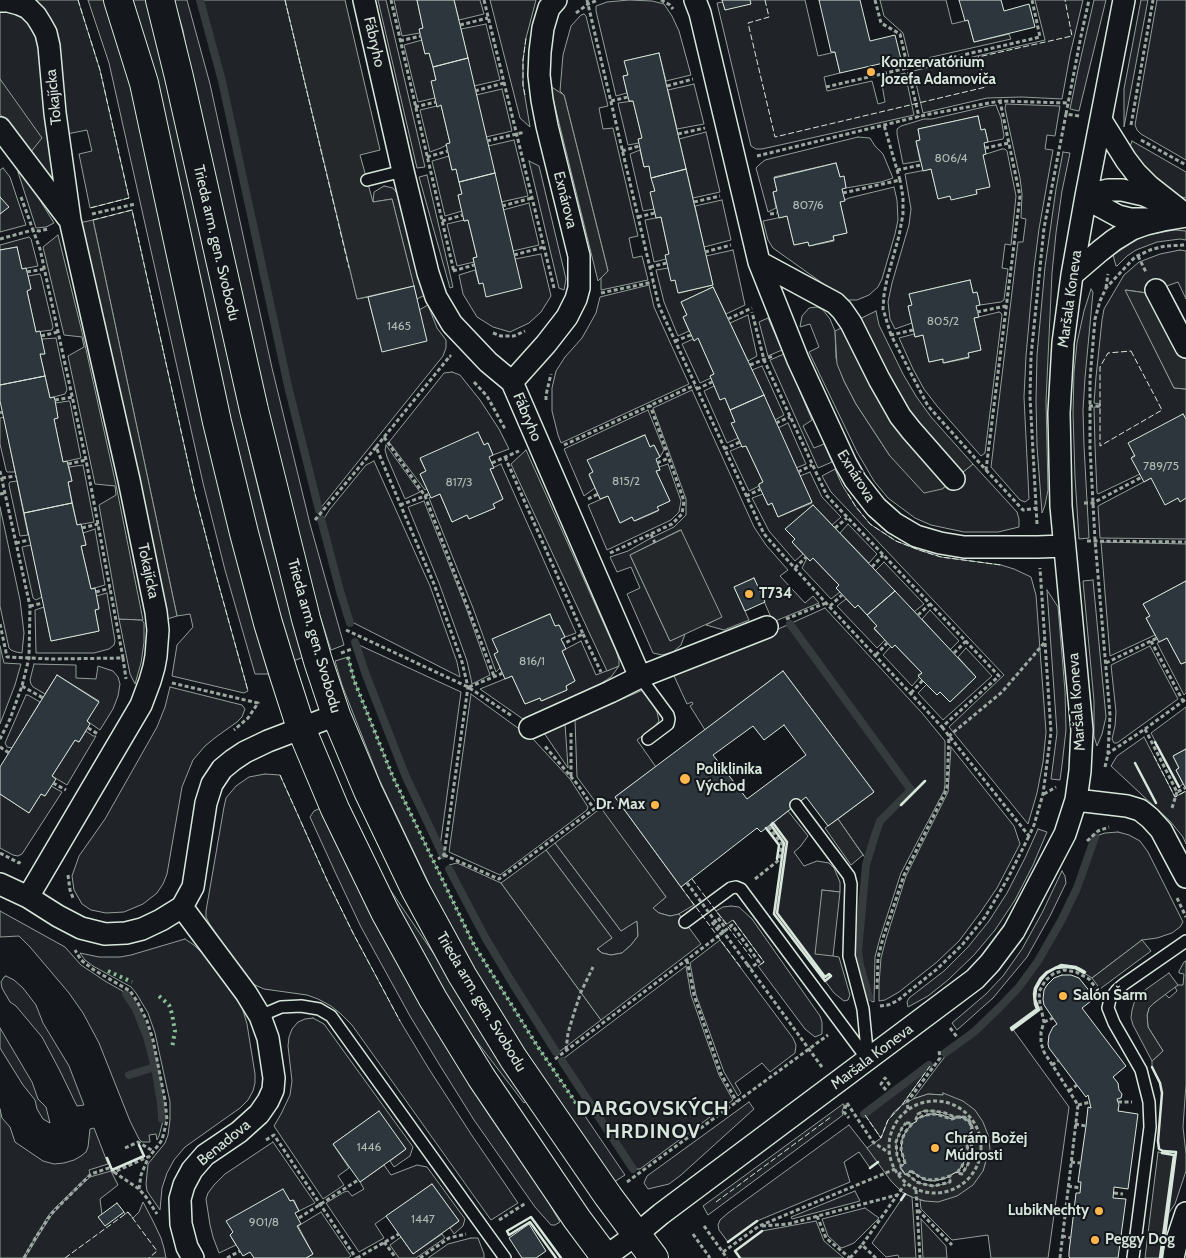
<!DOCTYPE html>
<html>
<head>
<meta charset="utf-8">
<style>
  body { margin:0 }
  canvas { display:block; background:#14181c }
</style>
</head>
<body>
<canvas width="1186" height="1258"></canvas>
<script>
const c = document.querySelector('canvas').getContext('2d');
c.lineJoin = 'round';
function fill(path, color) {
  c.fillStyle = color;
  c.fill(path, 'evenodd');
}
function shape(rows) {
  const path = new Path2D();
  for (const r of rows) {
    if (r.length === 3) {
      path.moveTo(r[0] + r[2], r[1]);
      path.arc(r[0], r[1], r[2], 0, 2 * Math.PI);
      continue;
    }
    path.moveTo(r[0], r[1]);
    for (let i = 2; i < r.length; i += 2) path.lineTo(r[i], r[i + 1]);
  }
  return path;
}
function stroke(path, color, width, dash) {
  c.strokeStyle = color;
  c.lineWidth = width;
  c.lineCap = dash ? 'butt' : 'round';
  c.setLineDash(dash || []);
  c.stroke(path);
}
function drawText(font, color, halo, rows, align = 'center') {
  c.font = font + ' Cabin,sans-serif';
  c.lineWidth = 4;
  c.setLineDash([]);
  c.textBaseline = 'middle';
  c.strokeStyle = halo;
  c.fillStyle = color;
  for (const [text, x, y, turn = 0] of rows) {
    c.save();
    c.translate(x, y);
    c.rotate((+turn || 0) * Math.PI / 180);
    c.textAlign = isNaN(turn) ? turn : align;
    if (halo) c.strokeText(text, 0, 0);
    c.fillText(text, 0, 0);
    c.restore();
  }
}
const green = shape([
  [32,0,78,0,100,70,129,198,90,208,79,154,92,151,87,130,67,134,32,0],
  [88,0,104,0,127,71,190,361,270,674,255,674,225,570,203,483,109,63,88,0],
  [133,0,147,0,158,42,231,372,251,459,273,548,304,657,293,661,278,612,246,485,228,409,156,80,133,0],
  [174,0,187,0,210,84,272,368,310,524,344,645,331,650,313,594,264,399,193,85,183,30,174,0],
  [202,0,285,0,357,299,368,297,382,351,426,341,419,310,428,305,437,328,446,340,446,348,443,356,320,509,290,386,224,81,202,0],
  [378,0,386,0,425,167,417,168,378,0],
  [394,0,417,0,423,28,420,33,402,36,394,0],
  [454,0,480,0,484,14,459,20,454,0],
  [490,0,536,0,526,38,523,60,523,85,530,127,520,118,490,0],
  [629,0,652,1,664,4,672,16,679,31,691,75,666,81,659,53,625,61,628,75,623,76,627,93,616,96,596,11,596,6,607,2,629,0],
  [750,0,805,0,818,56,835,52,840,73,824,77,827,91,872,81,878,104,885,102,881,79,905,73,914,115,762,149,756,149,751,146,717,3,723,2,725,10,750,0],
  [880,0,946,0,952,24,968,20,974,42,1009,34,1011,39,910,62,903,33,884,16,880,0],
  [1035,0,1083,0,1070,55,1062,99,1022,97,987,98,923,113,913,71,1045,40,1035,0],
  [1094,0,1106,0,1079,111,1070,109,1078,70,1094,0],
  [1141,0,1148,0,1124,127,1124,89,1141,0],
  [1157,0,1186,0,1186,160,1141,134,1137,130,1135,125,1157,0],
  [0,10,19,14,31,25,39,43,56,189,30,154,31,150,0,79,0,10],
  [584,14,586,16,608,106,599,108,603,129,613,128,638,236,629,238,633,258,642,256,648,280,601,290,601,278,608,271,564,95,560,91,563,55,571,26,581,15,584,14],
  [486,24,500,80,474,86,461,29,486,24],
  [422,40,425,54,429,53,433,67,436,80,435,98,418,102,404,45,422,40],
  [694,84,704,124,677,129,668,90,694,84],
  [502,89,512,131,486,137,476,95,502,89],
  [633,101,642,138,639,143,628,145,618,103,633,101],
  [1006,104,1060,106,1055,136,1047,135,1045,149,1053,150,1039,229,1034,268,1031,300,1026,356,1024,397,1029,499,1025,502,1020,500,991,467,1018,242,1023,242,1026,219,1021,218,1022,194,1020,178,1007,118,1005,108,1006,104],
  [441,105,450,143,441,148,430,152,420,110,441,105],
  [996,105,1001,118,1004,136,1003,139,988,142,985,129,981,130,978,116,918,129,920,140,916,141,920,161,903,164,897,134,897,129,901,126,924,119,932,119,988,106,996,105],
  [706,132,720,192,693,198,679,139,706,132],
  [858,137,870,138,875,146,883,154,893,178,881,182,846,188,844,177,840,177,836,163,774,177,777,191,773,192,776,208,768,212,756,168,760,164,765,160,858,137],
  [514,140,528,196,501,202,488,146,514,140],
  [1132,141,1186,172,1186,198,1174,195,1148,175,1130,147,1132,141],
  [1002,149,1005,149,1007,151,1016,196,1011,245,1005,244,1002,268,1008,269,1004,300,1001,302,980,305,977,293,973,293,970,280,909,294,912,305,908,306,912,323,895,329,890,319,888,302,892,283,909,225,911,209,905,174,931,169,938,198,950,196,977,193,976,190,983,155,1002,149],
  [640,150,644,167,649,166,655,191,651,192,654,209,643,211,630,154,640,150],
  [1063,152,1070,153,1062,191,1056,233,1052,273,1046,401,1048,490,1045,505,1042,513,1037,446,1036,401,1037,355,1045,267,1056,189,1063,152],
  [449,156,452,170,456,169,462,194,458,195,462,211,445,216,432,161,449,156],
  [529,161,539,166,566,279,564,290,559,288,529,161],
  [3,168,10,177,26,225,0,232,0,214,8,207,0,197,0,170,3,168],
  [18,172,20,173,30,184,54,223,46,227,36,228,18,172],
  [427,175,453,287,450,288,419,177,427,175],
  [384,186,393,188,399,196,425,295,417,299,392,199,373,202,374,192,384,186],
  [894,187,897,200,898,220,895,234,882,279,878,287,869,295,857,300,846,300,773,248,768,240,763,221,787,216,794,245,808,242,809,246,834,241,833,236,847,233,840,202,849,198,894,187],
  [722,200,731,240,704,247,695,206,722,200],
  [529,203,539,245,513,251,503,210,529,203],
  [132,210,195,494,216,575,248,691,244,693,172,676,177,645,193,627,190,614,177,616,93,220,132,210],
  [661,217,669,254,666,259,654,262,645,220,661,217],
  [464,220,464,221,468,220,477,257,473,258,474,262,457,266,447,224,464,220],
  [1175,230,1186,231,1186,240,1180,239,1157,242,1136,250,1127,256,1117,266,1116,266,1113,255,1130,244,1140,238,1151,234,1175,230],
  [29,237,31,239,38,266,22,269,17,247,0,250,0,245,29,237],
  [733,250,745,305,726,314,713,287,681,302,687,315,683,317,689,331,678,336,664,302,656,270,668,268,675,280,679,293,713,285,706,256,733,250],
  [1180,250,1186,251,1186,299,1178,282,1147,293,1126,290,1174,388,1186,389,1186,419,1183,414,1132,457,1140,474,1098,494,1097,493,1095,446,1094,407,1100,407,1100,404,1094,403,1096,377,1102,320,1104,309,1124,275,1139,262,1160,254,1180,250],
  [541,254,551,296,541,312,529,323,510,332,493,327,477,317,463,294,459,275,475,270,479,284,515,259,541,254],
  [40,274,41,276,53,327,52,330,36,332,27,291,31,289,28,276,40,274],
  [649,285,654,307,689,384,561,443,558,435,552,411,552,388,556,371,565,357,582,338,596,313,600,297,649,285],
  [1091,289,1093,292,1085,378,1083,410,1084,446,1089,538,1079,539,1075,477,1073,413,1074,372,1077,343,1084,311,1091,289],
  [817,307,823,310,830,319,835,331,836,358,844,381,856,404,890,456,942,489,973,464,1017,512,1019,519,1019,527,998,532,964,532,931,525,915,518,888,498,874,481,857,452,809,352,819,347,810,324,800,327,802,316,809,308,817,307],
  [999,312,1001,313,1002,315,985,453,981,456,937,406,924,389,913,369,899,338,914,334,915,337,923,335,929,362,943,359,944,363,969,358,968,353,981,350,974,318,999,312],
  [748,315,757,356,748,361,730,323,748,315],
  [768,318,782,350,768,356,759,322,768,318],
  [56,338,67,390,65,394,50,398,40,354,44,354,42,339,56,338],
  [698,338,714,374,710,376,711,378,700,383,682,344,693,339,694,340,698,338],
  [784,354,812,420,803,426,814,448,824,444,832,462,818,468,770,360,784,354],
  [762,366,784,415,775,420,752,370,762,366],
  [452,372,460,375,480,400,499,429,509,449,493,455,488,443,484,445,478,433,420,459,426,471,420,474,427,489,425,490,389,442,444,373,452,372],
  [714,386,725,398,735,422,732,423,738,438,727,443,704,391,714,386],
  [692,390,754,527,766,545,788,570,780,576,805,603,813,596,819,603,773,622,754,578,734,587,749,620,724,630,706,625,721,617,680,530,630,555,670,641,685,634,681,645,673,652,662,655,653,653,627,594,640,588,631,567,617,572,610,557,628,551,649,539,674,527,686,515,686,499,653,408,692,390],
  [69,401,70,402,81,458,63,462,54,419,58,418,55,403,69,401],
  [648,410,664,450,660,457,654,445,650,447,644,435,588,460,593,472,589,475,595,488,584,496,564,449,648,410],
  [4,417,15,472,7,472,6,470,0,444,0,418,4,417],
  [788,423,806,464,796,468,778,428,788,423],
  [386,445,420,492,405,499,387,457,385,450,386,445],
  [742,446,742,447,746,446,763,482,759,484,759,486,749,491,730,451,742,446],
  [374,461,430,586,457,662,460,677,352,622,323,520,330,509,366,465,374,461],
  [501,464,576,633,565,637,559,625,555,626,549,614,493,639,498,652,500,668,496,672,473,608,429,498,440,494,452,522,467,515,469,519,495,508,493,504,503,499,490,469,501,464],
  [668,464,681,501,679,512,671,520,607,550,588,505,608,496,620,523,632,517,635,521,658,511,657,507,670,501,656,471,660,470,659,467,668,464],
  [83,465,94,522,77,525,68,482,72,481,69,467,83,465],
  [835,469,842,485,856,507,870,524,896,541,919,550,941,557,1001,565,1014,569,1031,577,1036,595,1046,732,1043,762,1037,793,1028,824,949,727,1004,675,831,492,822,476,835,469],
  [810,472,822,497,841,517,832,525,813,505,786,529,795,539,792,542,803,554,795,561,769,531,752,498,763,494,768,505,772,503,778,517,812,503,800,476,810,472],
  [1151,478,1178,498,1180,501,1186,498,1186,539,1100,538,1098,506,1151,478],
  [17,481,28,535,20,536,9,485,9,483,10,482,17,481],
  [424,501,467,610,490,675,472,684,467,661,439,583,408,507,424,501],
  [0,507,20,600,24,633,22,653,16,652,11,650,9,648,0,606,0,507],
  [848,524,877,554,869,563,840,533,848,524],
  [95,529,105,585,91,589,81,546,86,545,83,533,95,529],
  [1101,542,1186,544,1186,581,1143,604,1150,616,1146,618,1155,635,1110,656,1101,542],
  [31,545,42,597,36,600,33,598,22,547,31,545],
  [807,558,810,561,813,558,839,585,836,588,840,592,831,599,802,568,807,558],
  [884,562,924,604,914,612,875,571,884,562],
  [1093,580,1106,717,1102,734,1097,746,1094,736,1094,701,1083,581,1093,580],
  [1047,590,1058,607,1065,691,1066,730,1062,765,1060,780,1051,779,1057,733,1047,590],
  [107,593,115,641,114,645,109,649,94,653,36,653,35,610,44,607,51,641,99,631,95,610,99,608,96,596,107,593],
  [846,599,855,608,858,605,877,626,874,629,885,640,877,648,837,606,846,599],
  [825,608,922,713,945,741,945,785,944,791,901,873,880,938,875,957,874,1002,871,1001,868,998,870,997,860,957,867,866,866,859,838,819,874,792,783,671,705,730,690,706,693,704,692,702,687,704,674,676,825,608],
  [930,610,959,641,950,650,922,619,930,610],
  [119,619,142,620,144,623,144,642,141,663,135,684,130,674,119,619],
  [1167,638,1181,664,1186,662,1186,693,1184,695,1157,643,1167,638],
  [581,641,596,675,619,666,611,677,600,684,523,719,480,689,512,676,525,704,540,698,542,701,567,690,566,686,575,681,562,651,581,641],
  [359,645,461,692,440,847,408,775,369,676,359,645],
  [895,645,922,673,918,675,920,677,912,686,883,655,891,646,895,645],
  [0,646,4,663,21,664,15,685,0,724,0,646],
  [1150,646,1178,699,1117,743,1114,743,1112,739,1115,726,1116,712,1111,665,1150,646],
  [966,648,992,676,943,720,918,693,927,684,936,694,940,692,950,702,976,677,958,657,966,648],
  [348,657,354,680,393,777,474,945,538,1047,625,1175,614,1182,518,1041,463,950,443,913,379,779,342,685,335,661,348,657],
  [34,664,76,665,76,678,96,679,98,666,113,671,118,677,120,684,118,696,113,709,100,730,87,721,99,701,57,675,45,694,33,687,31,684,30,680,34,664],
  [170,687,242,705,245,709,242,717,237,722,216,737,205,746,193,760,182,787,167,874,163,884,157,893,143,904,124,912,106,913,91,910,82,904,74,890,72,876,79,856,105,819,157,727,165,707,170,687],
  [645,689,657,712,659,721,655,726,637,740,656,767,615,797,694,905,677,915,670,916,659,913,652,908,666,897,577,777,575,720,645,689],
  [471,694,533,739,570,779,588,807,587,810,500,875,449,852,471,694],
  [26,695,28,695,40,702,12,748,7,747,5,743,26,695],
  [1186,707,1186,749,1173,756,1179,768,1176,770,1183,784,1179,787,1151,733,1186,707],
  [565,724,568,767,568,768,544,733,565,724],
  [86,731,93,736,96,736,67,785,52,776,75,740,79,742,86,731],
  [1144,737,1175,797,1186,791,1186,844,1183,837,1170,821,1111,766,1117,756,1144,737],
  [951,747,1014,826,1020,844,997,888,980,913,959,941,937,962,899,992,885,1000,879,1001,879,984,881,958,886,939,906,876,948,792,951,747],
  [265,774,280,775,327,880,353,933,400,1021,429,1069,471,1134,518,1203,491,1220,352,1025,341,1014,331,1006,318,999,307,995,264,989,255,985,246,978,240,970,209,923,206,917,206,911,224,807,226,798,236,786,249,777,265,774],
  [51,786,62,792,22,854,18,856,13,855,0,848,0,794,29,813,41,794,45,796,51,786],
  [323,807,373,918,423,1009,487,1112,539,1187,560,1222,555,1225,551,1225,535,1207,474,1120,439,1064,410,1016,361,927,336,874,310,817,314,811,323,807],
  [788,811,808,836,800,847,794,852,804,866,817,861,829,863,834,868,840,882,840,892,822,890,833,956,839,957,850,995,848,1000,844,1001,834,993,825,981,830,976,829,974,825,977,777,913,787,842,773,823,788,811],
  [1038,829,1047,832,1033,865,1015,900,995,930,974,955,948,980,928,996,908,1007,907,1002,909,998,944,971,968,947,989,921,1007,893,1025,858,1038,829],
  [1118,832,1129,835,1140,841,1148,852,1183,922,1180,927,1172,933,1157,938,1142,940,1092,978,1084,973,1085,971,1080,968,1066,965,1055,967,1047,972,1040,979,1035,988,1034,999,1037,1009,1012,1028,1069,1107,1048,1258,991,1258,988,1235,952,1240,921,1209,920,1200,925,1201,983,1171,987,1157,989,1157,988,1135,943,1095,928,1094,913,1099,946,1055,974,1033,1002,1007,1019,987,1039,961,1062,920,1077,888,1096,836,1105,833,1118,832],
  [555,843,621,931,637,920,638,936,631,945,622,953,611,955,602,953,597,948,612,938,546,850,555,843],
  [457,863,501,883,601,1020,559,1052,515,984,469,903,449,865,457,863],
  [1062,871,1065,876,1066,883,1050,916,1027,957,993,998,957,1030,952,1023,986,994,1003,976,1022,949,1042,913,1062,871],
  [389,891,391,891,438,960,470,1015,526,1101,524,1103,451,1008,389,891],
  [731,906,739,907,752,919,820,1016,822,1022,822,1034,815,1037,805,1029,758,966,764,962,733,920,727,924,716,911,723,907,731,906],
  [0,911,65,947,81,965,105,981,126,993,125,994,132,1005,142,1026,153,1066,160,1105,161,1119,163,1121,159,1136,157,1140,156,1134,149,1135,150,1142,142,1142,139,1139,130,1121,99,1043,83,1013,69,993,30,947,19,936,0,937,0,911],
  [185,939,194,945,204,955,242,1007,247,1024,255,1074,255,1083,253,1091,248,1100,240,1108,185,1147,174,1160,167,1173,162,1188,160,1210,147,1191,146,1184,148,1164,165,1143,168,1135,170,1120,170,1102,155,1033,148,1013,136,993,131,987,93,966,85,960,80,953,99,957,120,957,131,955,185,939],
  [720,940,793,1038,796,1045,795,1053,770,1072,762,1063,735,1083,741,1093,738,1096,724,1072,696,995,690,963,720,940],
  [1186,961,1186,1084,1183,1127,1186,1154,1186,1171,1175,1204,1168,1214,1176,1153,1163,1151,1159,1149,1158,1141,1162,1093,1160,1083,1152,1067,1152,1061,1163,1051,1148,1027,1147,1015,1149,1008,1154,1003,1165,994,1169,998,1177,991,1175,987,1178,985,1183,985,1184,974,1179,973,1179,971,1184,962,1186,961],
  [686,966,691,995,719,1075,733,1100,640,1169,635,1169,563,1059,686,966],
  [6,976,14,980,23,988,36,1005,43,1023,69,1066,84,1105,77,1106,59,1069,42,1037,16,1006,10,1002,2,988,1,982,4,977,6,976],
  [313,1018,324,1024,413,1147,410,1156,394,1167,390,1161,406,1149,378,1112,333,1144,349,1168,338,1176,344,1185,323,1199,274,1126,281,1114,290,1095,292,1081,288,1046,289,1037,292,1029,298,1022,305,1019,313,1018],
  [0,1028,32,1082,38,1099,46,1107,50,1123,43,1119,37,1109,35,1100,23,1085,0,1048,0,1028],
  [930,1066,902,1105,893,1113,881,1138,865,1115,930,1066],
  [749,1102,754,1109,681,1175,669,1184,648,1189,644,1183,647,1176,749,1102],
  [843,1104,844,1106,842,1112,843,1115,708,1215,703,1206,843,1104],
  [0,1109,2,1118,10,1127,15,1142,43,1161,54,1164,64,1163,74,1160,81,1156,86,1152,88,1147,90,1129,94,1128,108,1164,89,1170,90,1174,56,1207,48,1216,23,1258,0,1258,0,1109],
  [849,1125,878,1162,870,1168,859,1152,844,1162,850,1182,757,1221,728,1242,719,1230,718,1225,720,1220,728,1213,849,1125],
  [273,1142,315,1203,299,1211,294,1200,290,1201,283,1190,230,1235,236,1245,219,1253,213,1237,210,1225,206,1199,208,1193,214,1185,225,1174,273,1142],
  [384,1165,391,1175,417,1165,427,1167,465,1219,463,1226,454,1234,450,1228,459,1221,432,1184,375,1224,384,1238,359,1252,326,1203,344,1192,348,1191,352,1196,364,1189,360,1182,384,1165],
  [111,1171,118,1185,100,1199,102,1215,124,1212,125,1214,128,1212,133,1218,139,1212,143,1202,153,1221,161,1238,164,1248,166,1258,25,1258,50,1217,65,1200,90,1177,111,1171],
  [855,1191,860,1201,792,1219,791,1217,855,1191],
  [905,1194,912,1197,916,1258,899,1258,898,1255,886,1257,872,1243,905,1194],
  [865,1208,879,1218,854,1243,842,1248,840,1247,828,1236,822,1219,865,1208],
  [321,1212,351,1256,348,1258,306,1258,313,1254,298,1226,321,1212],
  [921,1219,946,1246,947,1258,923,1258,921,1219],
  [816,1221,824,1241,844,1258,740,1258,735,1251,762,1231,816,1221],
  [442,1234,445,1238,416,1258,399,1258,390,1245,401,1237,413,1254,442,1234],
  [471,1238,478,1238,484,1254,484,1258,428,1258,448,1244,471,1238]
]);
const parking = shape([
  [285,0,345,0,380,150,360,155,373,202,392,199,414,286,357,299,285,0],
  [0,79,42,138,30,153,32,159,0,114,0,79],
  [550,86,564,95,608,271,598,281,550,86],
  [93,220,177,616,164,620,79,223,93,220],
  [58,235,83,336,116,485,143,620,119,619,99,505,116,495,115,486,95,484,68,356,84,347,82,337,64,335,43,247,58,235],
  [1167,286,1186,322,1186,389,1174,388,1125,290,1147,293,1167,286],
  [876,311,879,325,903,374,916,396,931,417,973,464,942,489,924,493,890,456,856,404,844,381,837,364,835,331,876,311],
  [526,450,616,651,619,660,619,666,607,671,511,464,526,450],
  [681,530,722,617,670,641,630,555,681,530],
  [601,808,666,897,653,908,659,913,670,916,679,914,701,944,601,1020,501,883,546,850,612,938,597,949,602,953,611,955,622,953,631,945,638,936,637,921,621,931,555,843,601,808],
  [838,819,863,855,851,865,825,828,838,819],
  [822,890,840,892,833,956,815,954,822,890],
  [1142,940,1151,951,1100,989,1092,978,1142,940],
  [1169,973,1178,985,1154,1003,1149,1008,1147,1015,1148,1027,1163,1051,1152,1061,1133,1025,1131,1018,1132,1010,1134,1003,1145,990,1169,973],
  [943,1093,963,1101,975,1110,983,1122,988,1135,990,1149,989,1157,987,1157,983,1171,973,1185,957,1196,938,1202,925,1201,912,1197,902,1192,891,1181,867,1148,881,1138,888,1120,902,1105,913,1099,928,1094,943,1095,943,1093],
  [924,1111,935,1111,944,1113,955,1117,959,1116,966,1117,971,1124,973,1128,973,1131,970,1137,972,1150,970,1159,966,1168,962,1174,956,1172,950,1176,950,1182,944,1184,934,1186,923,1184,917,1182,907,1174,905,1175,900,1168,901,1166,897,1155,896,1142,898,1137,902,1128,906,1123,911,1123,912,1124,917,1121,916,1119,918,1113,924,1111],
  [1158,1152,1174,1155,1160,1258,1145,1258,1158,1152]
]);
const stream = shape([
  [200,0,222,81,288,386,319,510],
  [321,519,340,591,350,623],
  [790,624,911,790,880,821,875,835,866,865,858,951,860,965,869,997],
  [355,642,366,675,406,777,443,855],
  [449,869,486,939,513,984,556,1052],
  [126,994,136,1009,147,1037,155,1067,161,1103,162,1119],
  [945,1053,974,1032,1000,1007,1019,987,1038,961,1061,921,1077,888,1095,837],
  [562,1061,633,1169],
  [129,1075,155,1067],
  [864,1114,929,1065]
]);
const building = shape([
  [417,0,454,0,468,58,433,67,429,53,425,54,419,29,423,28,417,0],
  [722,0,750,0,751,4,725,10,722,0],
  [819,0,860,0,870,41,895,35,901,59,840,73,835,52,831,52,819,0],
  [959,0,1001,0,1004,11,1029,4,1035,27,974,42,968,20,965,21,959,0],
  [659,53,686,169,651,178,649,166,644,167,638,139,642,138,633,101,629,101,623,76,628,75,624,61,659,53],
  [468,58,495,173,459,182,456,169,452,170,446,144,450,143,441,105,437,107,431,81,436,80,433,67,468,58],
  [978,116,981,130,985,129,988,142,984,143,986,154,983,155,990,187,976,190,977,194,951,200,950,196,938,199,931,169,923,171,916,141,920,140,918,129,978,116],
  [836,163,840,177,844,176,846,188,842,189,845,201,840,202,847,233,833,236,834,240,809,246,808,242,794,245,787,216,779,218,773,192,777,191,774,178,836,163],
  [686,169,713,285,678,293,675,280,671,281,665,255,669,254,661,217,656,218,650,192,655,191,651,178,686,169],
  [495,173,522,288,486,297,483,283,479,284,473,258,477,257,468,220,464,221,458,195,462,194,459,182,495,173],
  [0,197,9,207,0,214,0,197],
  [17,247,22,269,26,268,28,276,31,289,27,291,36,332,40,331,45,354,40,354,45,376,0,385,0,250,17,247],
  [970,280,973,293,977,292,980,305,976,306,979,317,974,318,981,350,968,353,969,357,943,363,943,359,929,362,923,335,915,337,908,306,912,305,909,294,970,280],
  [414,286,427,341,382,352,368,297,414,286],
  [713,287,764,395,730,410,725,398,720,400,710,376,714,374,698,338,694,341,683,317,687,315,681,302,713,287],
  [45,376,50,398,54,397,55,400,58,418,54,419,63,462,67,461,72,481,68,482,72,503,24,513,0,401,0,385,45,376],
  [764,395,812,502,778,517,772,503,768,505,759,486,759,484,763,482,746,446,742,447,740,442,731,423,735,422,730,410,764,395],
  [1183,414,1186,419,1186,498,1180,502,1178,498,1165,505,1151,478,1144,482,1131,458,1135,456,1128,443,1183,414],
  [478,432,484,445,488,443,493,455,489,457,494,468,490,469,503,499,493,504,495,508,469,519,467,515,452,522,440,494,431,498,420,474,426,471,420,458,478,432],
  [645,435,650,447,654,445,660,457,656,459,660,470,656,471,670,501,657,507,659,510,634,521,632,517,620,523,608,496,600,499,589,474,593,472,587,460,645,435],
  [72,503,77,525,81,524,86,545,81,546,91,589,95,588,99,609,95,610,99,631,51,641,24,513,72,503],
  [813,505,895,591,867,615,858,605,855,608,836,588,839,585,813,558,810,561,792,542,795,539,785,529,813,505],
  [754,578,765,602,745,611,734,587,754,578],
  [1186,581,1186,662,1181,664,1167,638,1159,642,1146,618,1150,616,1143,604,1186,581],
  [895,591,976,677,950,702,940,692,937,695,918,676,922,673,895,645,892,648,874,628,877,626,867,615,895,591],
  [550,614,555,626,559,625,565,637,561,639,566,649,562,651,575,681,566,686,567,690,541,701,540,698,525,704,512,676,505,679,494,654,498,652,492,639,550,614],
  [783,671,874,792,828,826,806,797,761,832,757,828,681,887,615,797,783,671],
  [784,725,806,755,747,799,713,755,753,726,764,740,784,725],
  [57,675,99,702,87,721,90,724,79,742,75,740,52,776,56,779,45,796,41,794,29,813,0,794,0,767,57,675],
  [1186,749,1186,789,1176,770,1179,768,1173,756,1186,749],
  [1062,975,1071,975,1079,978,1095,998,1082,1008,1126,1066,1113,1077,1118,1083,1119,1090,1122,1094,1121,1098,1117,1099,1119,1105,1118,1111,1138,1114,1128,1189,1114,1187,1113,1198,1126,1199,1118,1258,1070,1258,1069,1257,1069,1252,1076,1193,1080,1193,1081,1182,1078,1182,1086,1126,1088,1107,1091,1108,1088,1095,1086,1097,1049,1048,1048,1044,1049,1035,1053,1027,1057,1024,1044,1005,1043,999,1044,990,1047,985,1054,978,1062,975],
  [379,1111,406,1149,360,1182,333,1144,379,1111],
  [930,1114,942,1115,952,1119,959,1117,964,1118,970,1123,972,1130,966,1139,968,1150,966,1158,962,1166,957,1173,956,1172,946,1178,935,1181,925,1180,911,1171,906,1175,900,1167,905,1163,901,1150,902,1139,906,1131,912,1124,917,1121,916,1119,930,1114],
  [432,1184,459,1221,413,1254,386,1216,432,1184],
  [283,1189,290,1201,293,1200,299,1211,295,1213,301,1224,297,1226,313,1254,306,1258,254,1258,250,1252,243,1256,230,1235,233,1232,226,1221,283,1189],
  [117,1203,124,1212,105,1226,98,1217,117,1203],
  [529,1224,546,1251,536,1258,522,1258,509,1238,529,1224]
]);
const path = shape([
  [391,0,454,272],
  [484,0,554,288],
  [587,0,659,306,764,534,826,603,942,727,999,676,827,496,764,360,752,312],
  [661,0,670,5,673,9],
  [875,0,881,23,900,34,919,117],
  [576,13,588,4,598,0],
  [460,25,488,18],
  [400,41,421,36],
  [667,86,693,79],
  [826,87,1040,37,1032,0],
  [475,91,504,83],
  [611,101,628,97],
  [415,107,436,102],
  [1079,116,1066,114,1081,36,1089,0],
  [1131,125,1153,0],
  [678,134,705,128],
  [1141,140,1186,165],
  [487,141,525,132],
  [985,148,1009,143],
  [622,151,639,146],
  [757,156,925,115,1000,101,1068,103],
  [427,157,448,151],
  [897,170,921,165],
  [843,193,900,180,884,125],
  [21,197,33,230,39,231,48,229],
  [694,202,720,196],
  [502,206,532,198],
  [92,214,135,204],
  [770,214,777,213],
  [638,217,655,213],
  [442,221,463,215],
  [0,239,33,230,40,249,86,460,123,658],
  [705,252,731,245],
  [514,255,544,247],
  [1138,256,1146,272],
  [650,267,667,263],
  [453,271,474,265],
  [27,272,44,269],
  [1106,288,1108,274],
  [601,293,653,282],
  [977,312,1006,306],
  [728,319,752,308],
  [913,330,891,335,928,406,986,470,1020,196,1000,101],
  [493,333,501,336,514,336,525,331],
  [891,335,883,309,884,295,887,279,899,236,903,214,903,197,900,180],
  [41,336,58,332],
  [675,341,691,335],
  [750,365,773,356],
  [474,382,487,396,505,429],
  [697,389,712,382],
  [55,400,73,397],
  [546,400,546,395,551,374],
  [1089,406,1100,406],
  [0,413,2,412],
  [776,423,790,417],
  [384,437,425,496,429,494],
  [564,445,695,385],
  [376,447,450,356,451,357],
  [724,449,740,442],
  [505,457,583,634,563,644],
  [492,463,519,451],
  [657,463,669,458],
  [68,464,86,460],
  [986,470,1023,510,1038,508],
  [0,471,30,606,29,658,22,686,10,719,0,739],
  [798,472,812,465],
  [2,478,16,476],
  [0,494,5,493],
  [746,496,761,489],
  [588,499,598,494],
  [1084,503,1093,503,1142,477],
  [400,505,425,496,494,676],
  [315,520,376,447,434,584,462,662,468,687,444,855,438,859],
  [1037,524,1030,397,1031,356,1044,228,1066,114],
  [82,528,98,524],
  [835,528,847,518],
  [651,534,655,543],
  [1087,541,1186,542],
  [16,543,29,540],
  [610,553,672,524,682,514,684,501,650,405],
  [872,567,883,555],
  [795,568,806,557],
  [96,592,110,588],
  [30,606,43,603],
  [830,606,842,595],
  [918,615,930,604],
  [786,619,826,603],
  [0,624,7,657,52,659,123,658,126,679],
  [346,630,468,687,512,716],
  [583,634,601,672],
  [1151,641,1183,701],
  [341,653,352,649],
  [954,653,966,641],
  [876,655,887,643],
  [1106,663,1157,638],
  [172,683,258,703,248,718,234,730],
  [22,686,43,698],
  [469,687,503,673],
  [911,693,923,680],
  [942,727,1029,836,1034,825,1043,794,1051,732,1040,568],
  [88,728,98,734],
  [1145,729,1177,792,1185,788],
  [571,733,571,776],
  [0,747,9,753],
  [1107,754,1145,729,1186,699],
  [1105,767,1108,754,1110,715,1095,540,1090,448,1090,379,1095,319,1100,301,1106,288,1135,257,1150,250,1165,246,1186,245],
  [53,783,66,790],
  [1044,794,1056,787],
  [1172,808,1177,792],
  [1087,841,1098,831,1109,827],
  [0,853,19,863,21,860],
  [444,855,499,879,594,809,578,785,544,745],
  [68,875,70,890,73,898],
  [755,879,779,860,782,844,768,826],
  [1177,898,1186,917],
  [718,918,727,930],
  [712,922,721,934,732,925,759,962,750,968],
  [687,960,694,995,721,1074,737,1102],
  [747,964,822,1067],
  [877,989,878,958,883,938,904,875,945,793,947,787,949,736,1002,692,1045,642],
  [880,1006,888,1005,897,1001,937,969,962,945,985,917,1008,878,1029,836],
  [1044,1022,1053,1018],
  [950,1028,957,1037],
  [566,1050,568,1033,574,1013,581,992,593,967],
  [555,1059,721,934],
  [1052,1065,1059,1060],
  [886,1090,881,1084,885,1078,891,1087],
  [1069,1091,1077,1085],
  [935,1147,46],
  [1118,1102,1132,1102],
  [847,1103,873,1142,889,1153],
  [846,1105,844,1112,849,1118],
  [1078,1105,1090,1102],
  [908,1109,907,1102,940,1058,939,1050],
  [924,1111,935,1111,945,1113,955,1117,964,1117,969,1120,971,1124,973,1131,970,1137,972,1150,971,1155,968,1164,962,1174,957,1173,962,1166,966,1158,968,1150,966,1139,972,1130,970,1123,964,1118,959,1117,952,1119,936,1114,925,1115,916,1119,918,1114,924,1111],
  [906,1123,911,1123,912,1124,906,1131,902,1139,901,1150,905,1163,901,1166,897,1155,896,1142,902,1128,906,1123],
  [1075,1124,1086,1126],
  [266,1140,274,1135,356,1258],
  [125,1148,138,1142,153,1151],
  [1071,1162,1081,1163],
  [911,1171,921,1178,930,1180,941,1179,950,1176,950,1182,934,1186,923,1184,917,1182,907,1174,911,1171],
  [114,1172,139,1189,146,1197,157,1214],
  [898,1175,903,1171],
  [627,1182,828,1035],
  [1068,1186,1080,1188],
  [139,1189,141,1175,149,1156],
  [916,1190,920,1258],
  [1114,1193,1123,1194],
  [1065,1206,1074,1208],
  [918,1210,952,1245],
  [817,1216,826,1238,850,1258],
  [299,1218,358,1180],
  [499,1220,526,1203],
  [704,1226,727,1258],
  [762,1226,788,1224,897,1195],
  [693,1234,710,1258],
  [1062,1236,1071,1238],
  [384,1242,396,1258],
  [723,1252,759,1226,895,1169],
  [24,1258,36,1237,52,1213,91,1174,109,1168,114,1172,150,1156,162,1140,167,1120,165,1100,153,1040,147,1021,137,1001,130,991,94,970,81,960,75,950],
  [227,1258,240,1251],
  [357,1258,399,1234],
  [420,1258,449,1238,466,1234],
  [850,1258,862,1245],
  [876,1258,862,1245,905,1184],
  [1060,1258,1078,1105,1044,1052,1041,1043,1041,1032,1044,1022,1040,1004,1039,992,1045,981,1053,974,1064,970,1076,972,1089,979,1096,988]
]);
const service = shape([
  [367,180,403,171],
  [640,677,668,715,669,719,668,724,648,739],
  [685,922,731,888,736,887,741,889,868,1060,863,1009,849,956,851,884,849,876,796,805],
  [260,1016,281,1007,301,1006,319,1009,331,1016,505,1258],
  [1133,1258,1150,1127,1149,1102,1141,1070,1114,1023,1108,1008,1110,999,1117,990,1124,984,1186,941]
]);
const minor = shape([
  [364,0,403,171,428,273,436,297,452,324,488,362,512,382,640,677],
  [695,0,700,13,759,262,798,360,846,464,855,480,876,507,894,523,916,536,940,543,964,547,1038,547,1064,546],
  [0,1,8,1,19,4,28,8,36,16,41,24,46,33,49,46,55,113,70,220,129,480,156,612,158,630,156,656,154,667,150,681,141,705,28,897],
  [1101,120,1126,160,1136,173,1149,186,1186,215],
  [0,128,68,218],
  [1086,196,1096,204,1118,216,1130,219,1152,219],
  [1086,196,1108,190,1122,190,1144,195,1159,202],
  [759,262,835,303,842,310,851,323,879,379,900,416,911,430,954,479],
  [1072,275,1100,251,1114,240,1132,229,1146,224,1163,220,1186,216],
  [1156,290,1186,347],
  [512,382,546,344,567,317,576,299,579,288,579,256,547,126,542,100,539,75,540,52,543,28,549,8,556,0],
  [530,728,610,692,640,677,767,627],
  [1076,800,1127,806,1140,810,1150,818,1161,830,1186,877],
  [0,884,28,897,58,916,81,928,105,934,126,933,142,929,161,920,182,907,193,887,206,803,212,784,222,769,233,760,245,752,268,741,336,715],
  [182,907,246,993,260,1016,268,1038,274,1078,273,1090,268,1101,259,1114,239,1132,205,1155,192,1170,184,1185,180,1199,181,1224,187,1247,193,1258],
  [605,1257,637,1234,661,1214,975,979,990,963,1014,931,1065,834,1076,800,1080,771,1082,730,1061,506,1059,413,1063,343,1072,275,1086,196,1124,0],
  [1173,1258,1177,1240,1186,1213]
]);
const tertiary = shape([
  [118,0,144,83,217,422,244,533,268,623,283,672,301,728,335,809,385,912,433,999,481,1077,577,1219,606,1258],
  [160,0,179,77,254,410,306,619,318,661,336,715,368,791,415,889,462,975,513,1058,608,1196,654,1258]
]);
const pathBridge = shape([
  [687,883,747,964]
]);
const hedge = shape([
  [348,657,354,680,393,777,474,945,538,1047,580,1109],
  [108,971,132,982],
  [159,996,169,1005,172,1014,175,1031,172,1048]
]);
const fence = shape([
  [78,0,100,70,129,198,90,208],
  [285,0,349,268],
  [765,0,769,17,748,23,775,137,986,87,978,57,1072,36,1065,0],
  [525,95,523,85,523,60,526,38],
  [93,220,132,210,195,494,216,575,248,691],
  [1131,351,1162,410,1100,446,1100,367,1108,353,1131,351],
  [848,494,856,507,870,524,896,541,919,550,941,557,1001,565],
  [1154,756,1175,797,1186,791],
  [280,775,327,880,353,933,400,1021],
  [692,879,753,960],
  [681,887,742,969],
  [733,920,764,962,758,966],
  [865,1115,881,1138,888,1120,902,1105,930,1066],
  [716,1202,831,1117],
  [65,1258,128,1212,157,1251,149,1258]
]);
const wall = shape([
  [1155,742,1179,787],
  [1135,763,1156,803],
  [901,805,925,781],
  [773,823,787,842,777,913,825,977,829,974,831,976,825,981,774,914,784,843,771,825,773,823],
  [766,828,779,845,777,859],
  [1061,965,1076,967,1085,972,1084,973,1075,968,1066,967,1056,968,1047,973,1041,980,1036,989,1035,999,1039,1010,1012,1030,1011,1028,1037,1009,1035,1004,1034,994,1035,988,1040,979,1047,972,1061,965],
  [1152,1067,1160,1083,1162,1093,1158,1141,1159,1149,1163,1151],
  [107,1158,112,1170,144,1156,139,1145],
  [870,1168,878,1162],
  [901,1200,905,1194],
  [728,1242,757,1221],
  [556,1258,530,1222,509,1235,507,1231,531,1217,561,1258],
  [740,1258,735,1251,762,1231],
  [1160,1258,1174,1155,1162,1153,1163,1151,1176,1152,1162,1258]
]);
const markers = [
  [871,72,5,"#ffb74d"],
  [749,594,5,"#ffb74d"],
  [685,779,6,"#ffb74d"],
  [655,805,5,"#ffb74d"],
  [1063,996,5,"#ffb74d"],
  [935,1148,5,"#ffb74d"],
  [1099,1211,5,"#ffb74d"],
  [1095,1240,5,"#ffb74d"]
];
const numberNames = [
  ["806/4",951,158],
  ["807/6",808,205],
  ["805/2",943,321],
  ["1465",399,326],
  ["789/75",1161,466],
  ["815/2",626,481],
  ["817/3",459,482],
  ["816/1",532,661],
  ["1446",369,1147],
  ["1447",423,1219],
  ["901/8",264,1222]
];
const streetNames = [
  ["Fábryho",374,42,77],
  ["Tokajícka",54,97,-96],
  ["Exnárova",565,200,76],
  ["Trieda arm. gen. Svobodu",216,243,77],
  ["Maršala Koneva",1070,299,-82],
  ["Fábryho",527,417,67],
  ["Exnárova",856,476,58],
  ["Tokajícka",148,571,78],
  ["Trieda arm. gen. Svobodu",314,636,74],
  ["Maršala Koneva",1077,702,-94],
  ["Trieda arm. gen. Svobodu",481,1002,59],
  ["Maršala Koneva",872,1057,-37],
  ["Benadova",224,1143,-39]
];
const poiNames = [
  ["Konzervatórium",881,63],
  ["Jozefa Adamoviča",881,80],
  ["T734",759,594],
  ["Poliklinika",696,770],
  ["Východ",696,787],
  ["Dr. Max",645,805,"right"],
  ["Salón Šarm",1073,996],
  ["Chrám Božej",945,1139],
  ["Múdrosti",945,1156],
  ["LubikNechty",1089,1211,"right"],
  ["Peggy Dog",1105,1240]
];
const districtNames = [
  ["DARGOVSKÝCH",653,1109],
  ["HRDINOV",653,1132]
];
fill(green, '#202428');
stroke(green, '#939e99', 1);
fill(parking, '#24282b');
stroke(parking, '#939e99', 1);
stroke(stream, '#363b3e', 8);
fill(building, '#2c363c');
stroke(building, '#d8e6dc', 1);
stroke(service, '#d8e6dc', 14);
stroke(minor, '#d8e6dc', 24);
stroke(tertiary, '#d8e6dc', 30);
stroke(path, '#9da8a2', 3, [4, 2.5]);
stroke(service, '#14181c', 11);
stroke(minor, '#14181c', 21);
stroke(tertiary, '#14181c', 28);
stroke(pathBridge, '#9da8a2', 3, [4, 2.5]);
stroke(hedge, '#8ac095', 4, [2.5, 4]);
stroke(fence, '#d8e6dc', 1, [6, 2.5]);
stroke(wall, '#d8e6dc', 2.5);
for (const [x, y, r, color] of markers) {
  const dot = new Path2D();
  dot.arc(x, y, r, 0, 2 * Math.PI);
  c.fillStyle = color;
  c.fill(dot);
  stroke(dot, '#14181c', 2);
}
drawText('12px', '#adbab4', null, numberNames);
drawText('15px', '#d8e6dc', '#14181c', streetNames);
drawText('bold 15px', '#d8e6dc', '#14181c', poiNames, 'left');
c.letterSpacing = '1px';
drawText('bold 20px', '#d8e6dc', '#14181c', districtNames);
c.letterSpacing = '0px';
</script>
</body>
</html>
